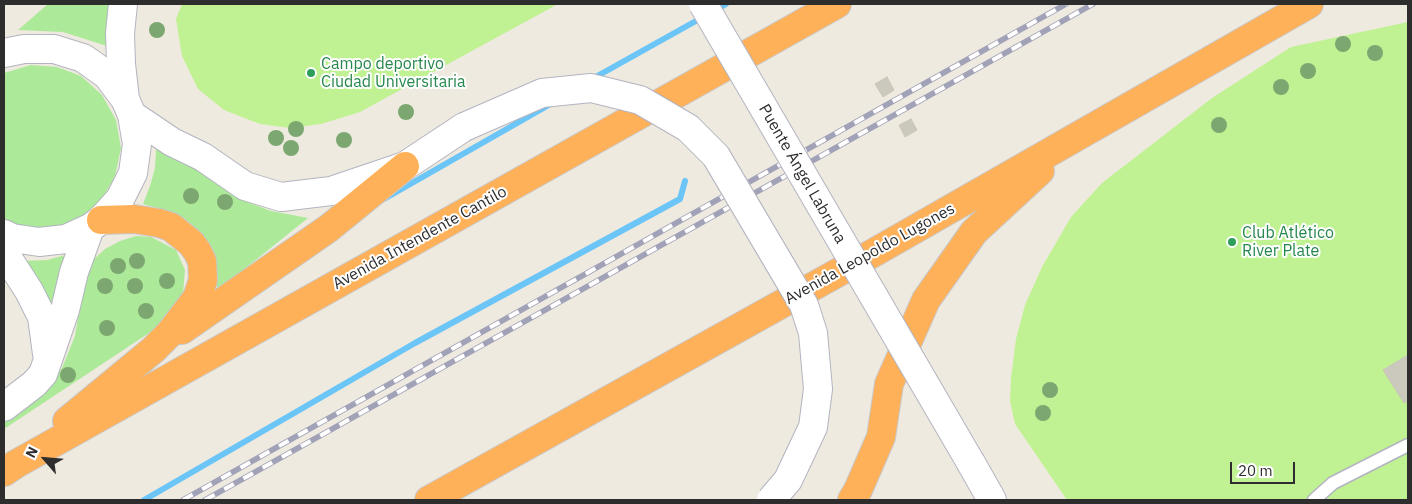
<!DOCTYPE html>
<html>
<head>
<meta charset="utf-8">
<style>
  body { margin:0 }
  #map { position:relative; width:1412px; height:504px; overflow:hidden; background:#efeadf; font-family:"IBM Plex Sans",sans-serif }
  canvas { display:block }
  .frame { position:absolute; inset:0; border:5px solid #2d2d2d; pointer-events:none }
  .north { position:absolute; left:20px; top:434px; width:50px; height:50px; -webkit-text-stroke:4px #fff; paint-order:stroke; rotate:297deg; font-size:14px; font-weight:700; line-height:20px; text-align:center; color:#2d2d2d }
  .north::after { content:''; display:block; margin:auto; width:18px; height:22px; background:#2d2d2d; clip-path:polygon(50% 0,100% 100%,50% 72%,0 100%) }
  .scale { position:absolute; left:1230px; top:462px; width:65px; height:22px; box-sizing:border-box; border:2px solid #2d2d2d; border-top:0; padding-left:6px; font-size:15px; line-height:18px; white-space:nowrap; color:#2d2d2d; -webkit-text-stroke:4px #fff; paint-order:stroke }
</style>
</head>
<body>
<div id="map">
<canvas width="1412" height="504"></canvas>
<div class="frame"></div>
<div class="north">N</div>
<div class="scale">20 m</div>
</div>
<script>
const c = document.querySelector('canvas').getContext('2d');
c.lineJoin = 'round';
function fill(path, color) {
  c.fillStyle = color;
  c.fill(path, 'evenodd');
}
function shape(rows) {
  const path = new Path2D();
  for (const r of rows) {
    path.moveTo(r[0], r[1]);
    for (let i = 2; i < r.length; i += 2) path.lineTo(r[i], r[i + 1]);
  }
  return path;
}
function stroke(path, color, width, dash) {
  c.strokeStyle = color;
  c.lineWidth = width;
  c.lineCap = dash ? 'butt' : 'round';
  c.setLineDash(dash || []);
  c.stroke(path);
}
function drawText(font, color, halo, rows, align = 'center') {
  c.font = font + ' "IBM Plex Sans",sans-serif';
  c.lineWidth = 4;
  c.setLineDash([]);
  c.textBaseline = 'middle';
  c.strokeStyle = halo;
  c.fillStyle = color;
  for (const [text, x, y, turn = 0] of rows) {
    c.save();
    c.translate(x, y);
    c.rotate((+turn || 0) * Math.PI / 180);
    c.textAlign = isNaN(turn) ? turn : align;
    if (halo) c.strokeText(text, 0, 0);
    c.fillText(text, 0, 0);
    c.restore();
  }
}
const green = shape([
  [48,4,112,4,107,46,63,32,18,30],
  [31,65,57,67,81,76,102,95,116,120,121,148,115,176,101,201,79,219,52,229,23,229,4,222,4,73],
  [155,143,187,162,240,199,271,211,308,218,217,291,217,269,209,244,196,228,185,219,168,211,143,204,150,186,155,168,156,151],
  [136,236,151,237,176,250,185,270,183,294,177,308,155,329,4,429,4,421,50,388,62,368,75,336,84,279,92,261,105,249,120,241],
  [69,254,51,309,23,261,47,260]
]);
const pitch = shape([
  [182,4,558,4,360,112,321,124,290,128,260,124,224,110,198,89,182,56,176,19],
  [1408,22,1408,500,1067,500,1015,424,1010,401,1011,378,1016,339,1025,305,1042,267,1071,217,1102,183,1212,98,1291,47]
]);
const stream = shape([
  [714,11,726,4],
  [592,79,703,17],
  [384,199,554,102],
  [144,500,415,343,680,199,685,181]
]);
const building = shape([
  [887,77,894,90,883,97,875,84,887,77],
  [911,119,917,130,905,137,899,125,911,119],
  [1408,355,1408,401,1404,403,1383,370,1408,355]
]);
const lane = shape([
  [1314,500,1333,483,1408,445]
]);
const secondary = shape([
  [123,4,120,33,121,64,125,99],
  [4,53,24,49,54,49,83,58,107,75,125,99,132,115,137,144,133,173,120,199,101,220,90,228,66,239,39,242,12,238,4,234],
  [132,115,172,142,203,157,245,186,281,197,331,191,405,166,464,127],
  [4,252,29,291,42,317,47,354],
  [4,407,34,384,43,374,65,310,74,272,90,228],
  [971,463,992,500]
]);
const highway = shape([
  [182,330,329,228,405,166],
  [67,421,153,350,170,333,197,298,203,280,202,261,197,251,191,243,171,227,159,223,134,219,101,220],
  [4,472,16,464,837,4],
  [429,500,875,252,1309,4],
  [852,500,858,490,881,437,889,384,926,300,974,232,1040,171]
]);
const rail = shape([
  [183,500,1066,4],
  [205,500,1093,4]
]);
const secondaryBridge = shape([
  [703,4,971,463],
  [464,127,542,93,591,88,640,100,688,128,716,156,804,305,813,333,818,389,813,427,788,480,771,500]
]);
const trees = [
  [157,30],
  [1343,44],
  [1375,53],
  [1308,71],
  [1281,87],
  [406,112],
  [1219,125],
  [296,129],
  [276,138],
  [344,140],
  [291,148],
  [191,196],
  [225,202],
  [137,261],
  [118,266],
  [167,281],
  [105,286],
  [135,286],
  [146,311],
  [107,328],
  [68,375],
  [1050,390],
  [1043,413]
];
const markers = [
  [311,73,5,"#2e9e5b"],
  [1232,242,5,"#2e9e5b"]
];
const leisureNames = [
  ["Campo deportivo",321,64],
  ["Ciudad Universitaria",321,82],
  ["Club Atlético",1242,233],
  ["River Plate",1242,251]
];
const streetNames = [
  ["Puente Ángel Labruna",802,174,60],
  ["Avenida Intendente Cantilo",420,238,-29],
  ["Avenida Leopoldo Lugones",870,254,-29]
];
fill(green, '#ace998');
fill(pitch, '#c0f193');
stroke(stream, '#6cc5f7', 6);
fill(building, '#cbc8bd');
stroke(building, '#cbc6b8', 1);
stroke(lane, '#b3b4c1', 15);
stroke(secondary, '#b3b4c1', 30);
stroke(highway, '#c8c8c8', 30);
stroke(lane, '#fff', 12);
stroke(secondary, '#fff', 28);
stroke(highway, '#ffb15a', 28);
stroke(rail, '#a1a2b8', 5.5);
stroke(rail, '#fff', 4, [11]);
stroke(secondaryBridge, '#b3b4c1', 30, []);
stroke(secondaryBridge, '#fff', 28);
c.fillStyle = '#7da770';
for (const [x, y] of trees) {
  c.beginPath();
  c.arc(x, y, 8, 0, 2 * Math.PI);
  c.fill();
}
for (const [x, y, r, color] of markers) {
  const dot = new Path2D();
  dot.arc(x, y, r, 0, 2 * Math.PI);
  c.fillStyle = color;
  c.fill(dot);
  stroke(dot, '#fff', 2);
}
drawText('16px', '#27864d', '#fff', leisureNames, 'left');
drawText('16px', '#2d2d2d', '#fff', streetNames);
</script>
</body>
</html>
